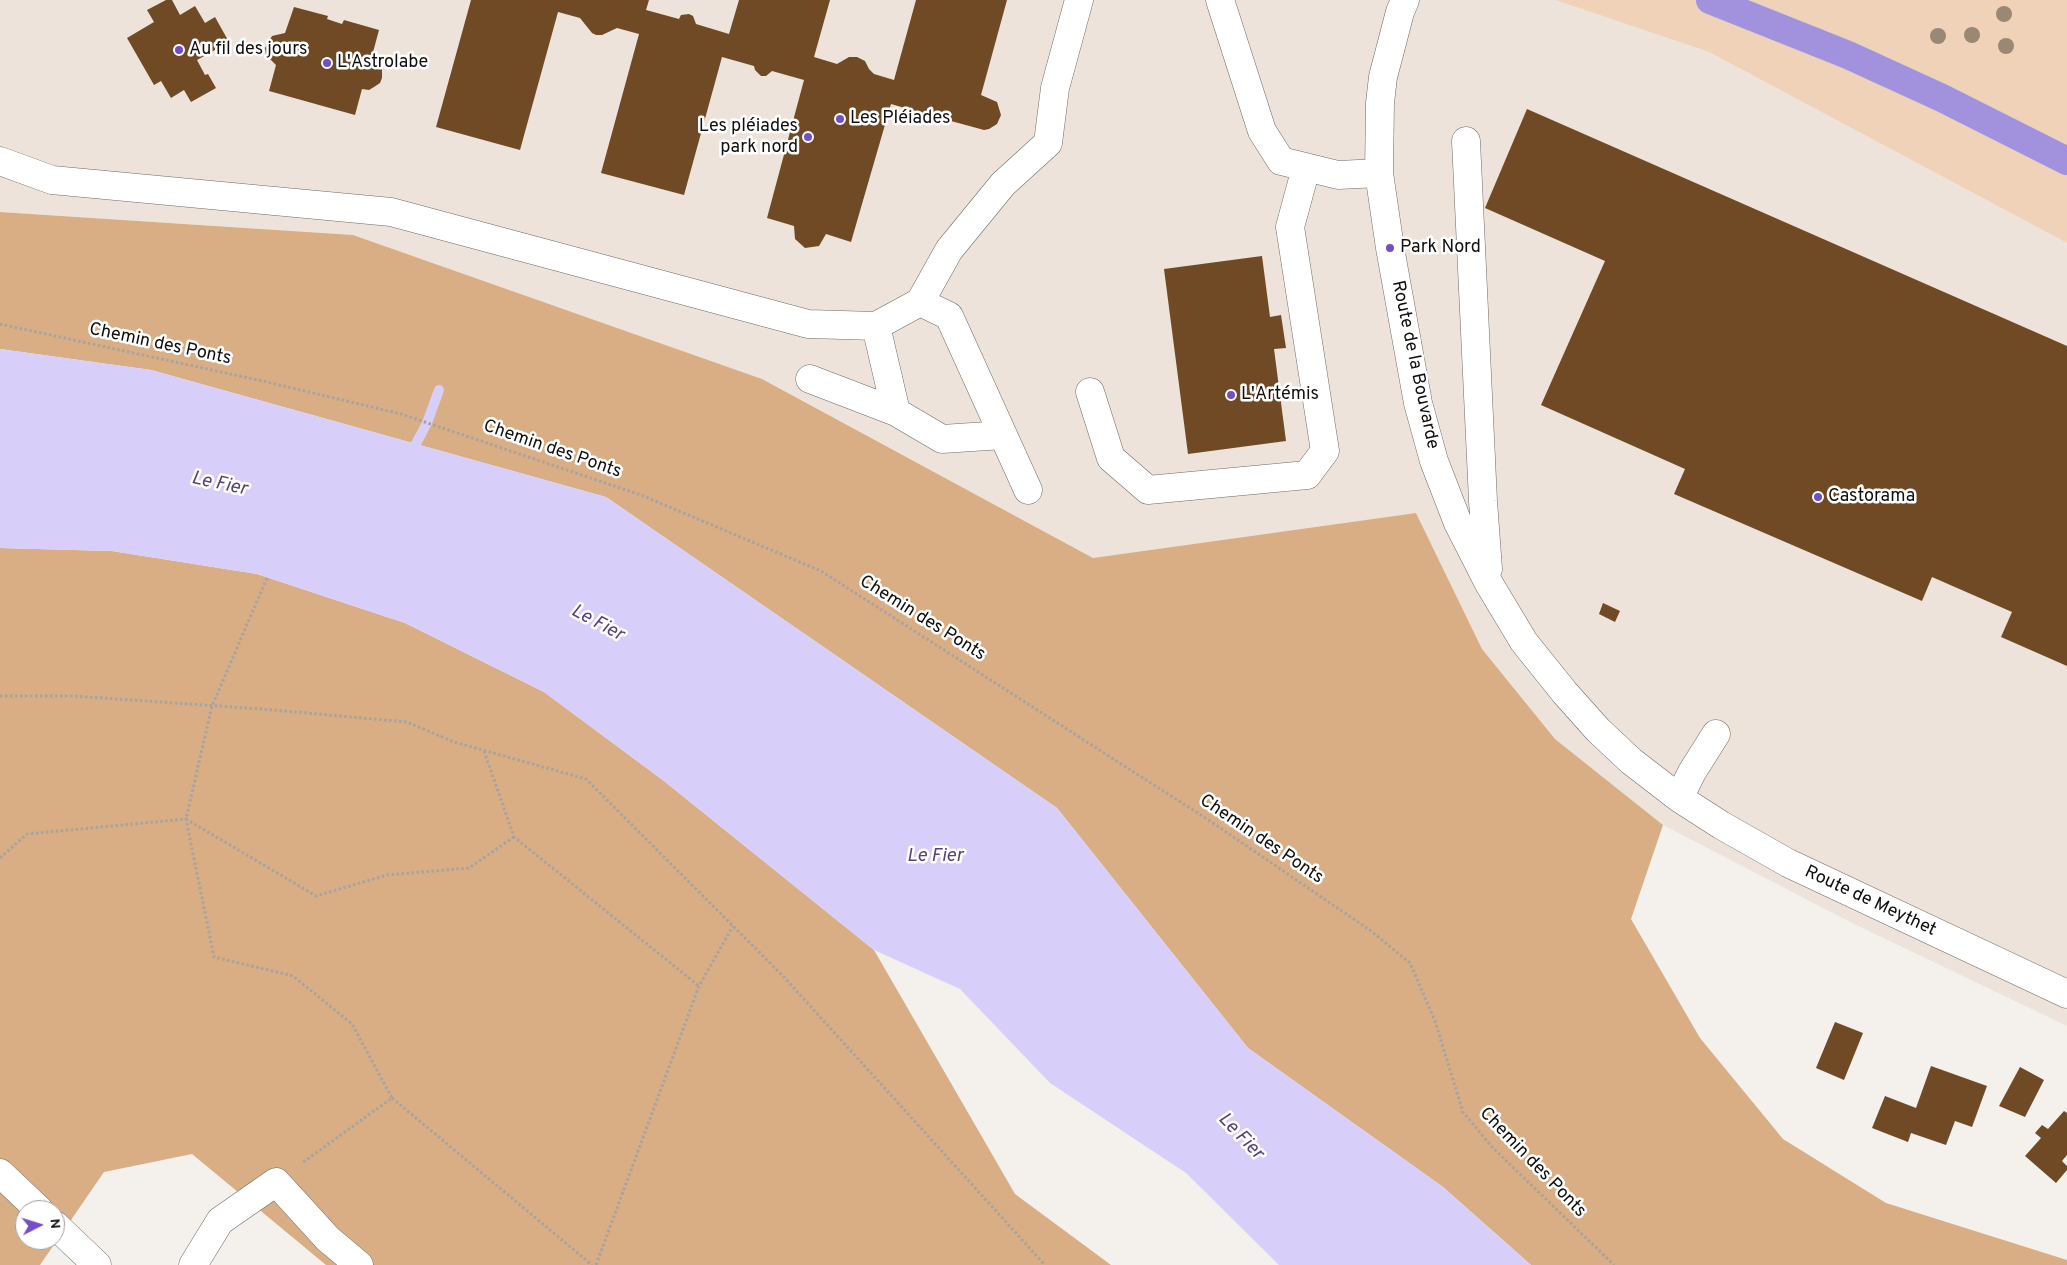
<!DOCTYPE html>
<html>
<head>
<meta charset="utf-8">
<style>
  body { margin:0 }
  #map { position:relative; width:2067px; height:1265px; overflow:hidden; background:#f4f0ec; font-family:Overpass,sans-serif }
  canvas { display:block }
  .north { position:absolute; left:15px; top:1200px; width:50px; height:50px; box-sizing:border-box; background:#fff; border:1px solid #a09f9f; border-radius:50%; rotate:85deg; font-size:14px; font-weight:700; line-height:20px; text-align:center; color:#11100f }
  .north::after { content:''; display:block; margin:auto; width:18px; height:22px; background:#744ec7; clip-path:polygon(50% 0,100% 100%,50% 72%,0 100%) }
</style>
</head>
<body>
<div id="map">
<canvas width="2067" height="1265"></canvas>
<div class="north">N</div>
</div>
<script>
const c = document.querySelector('canvas').getContext('2d');
c.lineJoin = 'round';
function fill(path, color) {
  c.fillStyle = color;
  c.fill(path, 'evenodd');
}
function shape(rows) {
  const path = new Path2D();
  for (const r of rows) {
    path.moveTo(r[0], r[1]);
    for (let i = 2; i < r.length; i += 2) path.lineTo(r[i], r[i + 1]);
  }
  return path;
}
function stroke(path, color, width, dash) {
  c.strokeStyle = color;
  c.lineWidth = width;
  c.lineCap = dash ? 'butt' : 'round';
  c.setLineDash(dash || []);
  c.stroke(path);
}
function drawText(font, color, halo, rows, align = 'center') {
  c.font = font + ' Overpass,sans-serif';
  c.lineWidth = 5;
  c.setLineDash([]);
  c.textBaseline = 'middle';
  c.strokeStyle = halo;
  c.fillStyle = color;
  for (const [text, x, y, turn = 0] of rows) {
    c.save();
    c.translate(x, y);
    c.rotate((+turn || 0) * Math.PI / 180);
    c.textAlign = isNaN(turn) ? turn : align;
    if (halo) c.strokeText(text, 0, 0);
    c.fillText(text, 0, 0);
    c.restore();
  }
}
const built = shape([
  [0,0,1555,0,1709,52,2067,243,2067,1026,1850,922,1663,825,1555,739,1482,649,1416,513,1093,558,762,379,353,235,0,212]
]);
const green = shape([
  [1555,0,2067,0,2067,243,1709,52]
]);
const forest = shape([
  [0,212,353,235,762,379,1093,558,1416,513,1482,649,1555,739,1663,825,1631,919,1700,1038,1783,1139,1886,1203,2067,1260,2067,1265,1531,1265,1443,1187,1248,1048,1057,808,606,497,151,370,0,349],
  [0,548,112,551,257,574,405,623,544,692,664,781,874,950,1015,1194,1111,1265,326,1265,192,1154,104,1172,40,1265,0,1265],
  [25,1210,55,1210,55,1240,25,1240]
]);
const water = shape([
  [0,349,151,370,606,497,1057,808,1248,1048,1443,1187,1531,1265,1279,1265,1186,1173,1050,1083,960,989,874,950,664,781,544,692,405,623,257,574,112,551,0,548]
]);
const stream = shape([
  [410,455,427,423,439,390]
]);
const building = shape([
  [166,0,172,0,180,15,195,6,205,23,215,17,229,42,197,60,205,75,208,74,216,88,191,102,184,90,171,98,161,81,154,85,127,38,154,22,147,10],
  [471,0,649,0,646,10,679,19,681,15,689,14,693,16,696,24,729,34,739,0,830,0,814,57,837,64,849,57,857,57,865,61,869,69,874,74,894,80,916,0,1007,0,981,95,997,102,1001,115,997,124,989,129,984,130,940,118,937,121,929,123,925,121,922,113,891,104,851,242,826,234,819,246,805,248,795,239,794,226,767,218,804,80,772,71,766,76,761,76,755,70,754,66,722,57,684,195,601,173,639,34,617,28,602,35,596,35,592,33,580,18,558,12,520,150,436,127],
  [294,7,328,16,327,19,342,24,344,20,379,30,372,56,382,64,382,78,380,83,374,87,369,90,362,89,355,115,269,91,276,65,266,55,265,48,272,36,285,33],
  [1527,109,2067,346,2067,666,2001,637,2012,612,1932,577,1922,601,1674,494,1685,469,1541,405,1605,261,1485,208],
  [1262,256,1270,317,1281,315,1286,348,1274,349,1286,441,1188,454,1164,269],
  [1603,603,1620,611,1615,622,1599,614],
  [1835,1022,1863,1033,1844,1080,1816,1068],
  [1931,1066,1987,1086,1972,1127,1955,1121,1946,1145,1911,1133,1908,1142,1872,1128,1885,1096,1916,1108],
  [2020,1067,2044,1080,2025,1117,1999,1106],
  [2064,1111,2067,1113,2067,1155,2062,1161,2067,1166,2067,1170,2056,1183,2025,1156,2041,1138,2035,1133,2042,1125,2048,1129]
]);
const path = shape([
  [0,324,267,382,401,414,641,495,821,571,1210,821,1371,931,1410,963,1435,1021,1463,1112,1492,1147,1614,1265],
  [267,578,212,706,186,819,316,896,387,875,469,868,514,837],
  [0,696,73,696,262,709,407,722,454,742,586,779,782,975,1045,1265],
  [484,751,514,837,699,986],
  [0,858,27,834,186,819,214,957,293,976,352,1024,392,1098,302,1163],
  [392,1098,592,1265],
  [596,1265,699,986,733,926]
]);
const minor = shape([
  [1220,0,1262,131,1281,161,1338,175,1379,173],
  [1405,0,1400,12,1383,77,1380,103,1379,173,1390,248,1418,403,1434,461,1458,523,1488,582,1524,642,1565,693,1598,730,1631,761,1679,798,1721,825,1788,863,2067,994],
  [1466,141,1483,501,1488,569],
  [0,161,52,180,391,212,808,324,876,326,920,302,949,250,1003,184,1048,143,1055,88,1079,0],
  [920,302,949,316,1028,490],
  [876,326,896,412,942,439,1003,435],
  [810,379,896,412],
  [1090,392,1111,458,1148,490,1307,475,1325,451,1290,227,1306,168],
  [1679,798,1692,772,1716,734],
  [0,1173,39,1210],
  [55,1225,97,1265],
  [193,1265,220,1221,276,1182,328,1239,359,1265]
]);
const highway = shape([
  [1710,0,1848,55,1942,98,2067,161]
]);
const trees = [
  [2004,14],
  [1972,35],
  [1938,36],
  [2006,46]
];
const markers = [
  [179,50,5,"#744ec7"],
  [327,63,5,"#744ec7"],
  [840,119,5,"#744ec7"],
  [808,137,5,"#744ec7"],
  [1390,248,5,"#744ec7"],
  [1231,395,5,"#744ec7"],
  [1818,497,5,"#744ec7"]
];
const poiNames = [
  ["Au fil des jours",189,50],
  ["L'Astrolabe",337,63],
  ["Les Pléiades",850,119],
  ["Les pléiades",798,127,"right"],
  ["park nord",798,148,"right"],
  ["Park Nord",1400,248],
  ["L'Artémis",1241,395],
  ["Castorama",1828,497]
];
const streetNames = [
  ["Chemin des Ponts",160,345,12],
  ["Route de la Bouvarde",1414,365,78],
  ["Chemin des Ponts",552,450,19],
  ["Chemin des Ponts",922,619,32],
  ["Chemin des Ponts",1261,840,34],
  ["Route de Meythet",1870,902,25],
  ["Chemin des Ponts",1532,1163,46]
];
const waterNames = [
  ["Le Fier",219,485,12],
  ["Le Fier",597,624,28],
  ["Le Fier",935,857],
  ["Le Fier",1240,1137,46]
];
fill(built, '#ede3da');
fill(green, '#efd2b8');
fill(forest, '#d9ae85');
fill(water, '#d7cffa');
stroke(stream, '#d7cffa', 10);
fill(building, '#704a24');
stroke(minor, '#6e6a67', 29);
stroke(highway, '#cfcfcf', 29);
stroke(path, '#a6a3a0', 3, [2.5, 2.5]);
stroke(minor, '#fff', 28);
stroke(highway, '#a291dd', 28);
c.fillStyle = '#9a8875';
for (const [x, y] of trees) {
  c.beginPath();
  c.arc(x, y, 8, 0, 2 * Math.PI);
  c.fill();
}
for (const [x, y, r, color] of markers) {
  const dot = new Path2D();
  dot.arc(x, y, r, 0, 2 * Math.PI);
  c.fillStyle = color;
  c.fill(dot);
  stroke(dot, '#fff', 2);
}
drawText('18px', '#11100f', '#fff', poiNames, 'left');
drawText('18px', '#11100f', '#fff', streetNames);
drawText('italic 19px', '#534282', '#fff', waterNames);
</script>
</body>
</html>
